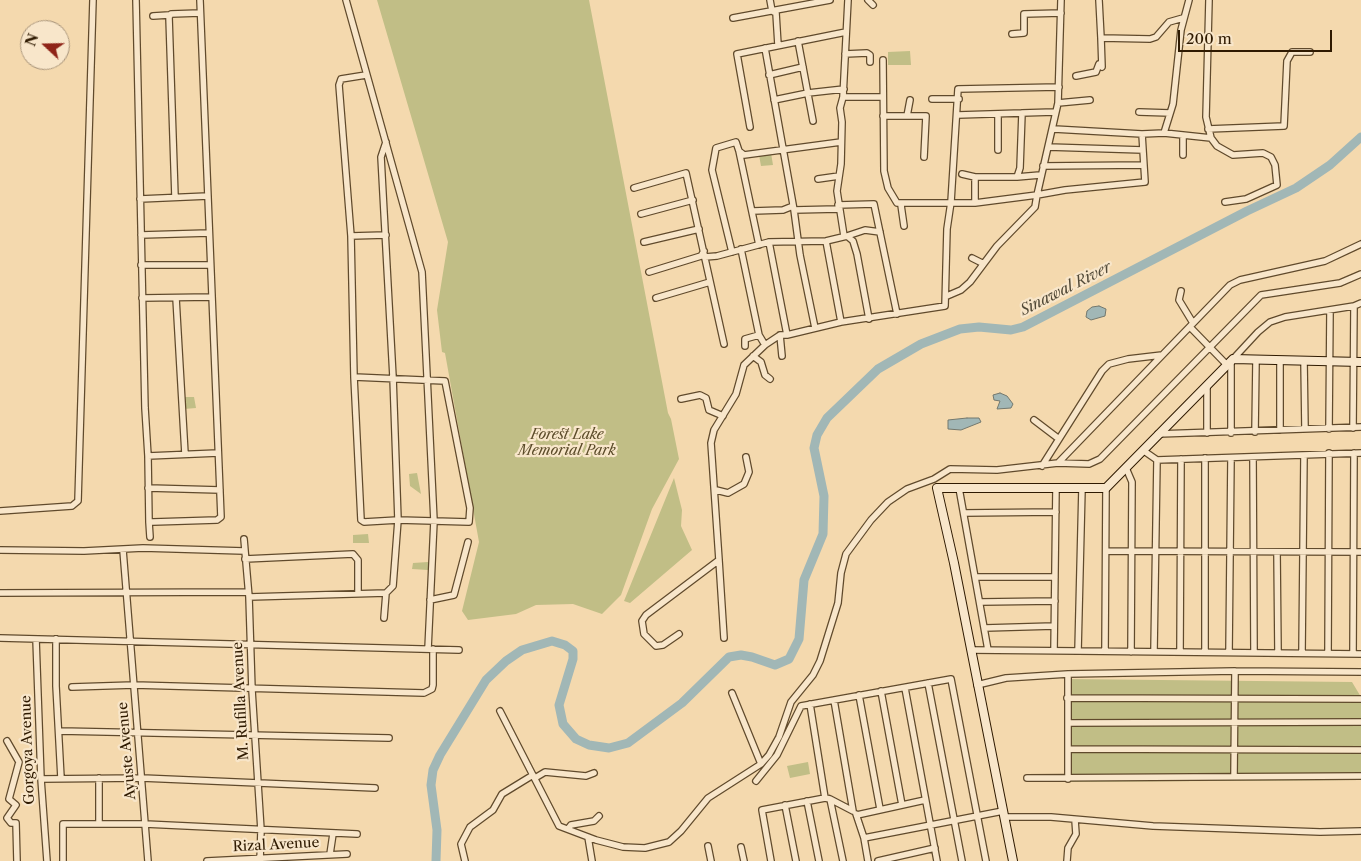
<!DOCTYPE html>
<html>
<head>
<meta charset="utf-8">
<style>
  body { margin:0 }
  #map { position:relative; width:1361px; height:861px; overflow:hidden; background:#f4d9ae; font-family:"Libre Caslon Text",serif }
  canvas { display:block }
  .north { position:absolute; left:20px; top:20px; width:50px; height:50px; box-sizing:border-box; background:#f8e6ca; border:1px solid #a8947a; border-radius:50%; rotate:291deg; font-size:14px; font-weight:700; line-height:20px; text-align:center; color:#2f1a01 }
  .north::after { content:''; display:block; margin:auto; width:18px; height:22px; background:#8f2418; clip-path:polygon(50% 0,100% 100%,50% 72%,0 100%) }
  .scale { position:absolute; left:1178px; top:30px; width:154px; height:22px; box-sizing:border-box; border:2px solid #2f1a01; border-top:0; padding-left:6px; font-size:15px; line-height:18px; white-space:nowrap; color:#2f1a01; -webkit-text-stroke:4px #f8e6ca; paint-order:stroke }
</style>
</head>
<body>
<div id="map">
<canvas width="1361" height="861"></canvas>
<div class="north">N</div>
<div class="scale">200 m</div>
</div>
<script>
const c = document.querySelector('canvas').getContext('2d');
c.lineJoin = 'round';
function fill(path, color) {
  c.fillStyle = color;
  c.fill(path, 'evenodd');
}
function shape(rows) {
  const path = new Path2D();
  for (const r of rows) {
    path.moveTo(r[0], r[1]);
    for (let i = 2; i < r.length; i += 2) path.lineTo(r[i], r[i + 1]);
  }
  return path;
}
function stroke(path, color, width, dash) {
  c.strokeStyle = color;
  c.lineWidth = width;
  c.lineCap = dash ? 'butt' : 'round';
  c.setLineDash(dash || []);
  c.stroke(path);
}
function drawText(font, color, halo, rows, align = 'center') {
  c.font = font + ' "Libre Caslon Text",serif';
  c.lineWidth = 4.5;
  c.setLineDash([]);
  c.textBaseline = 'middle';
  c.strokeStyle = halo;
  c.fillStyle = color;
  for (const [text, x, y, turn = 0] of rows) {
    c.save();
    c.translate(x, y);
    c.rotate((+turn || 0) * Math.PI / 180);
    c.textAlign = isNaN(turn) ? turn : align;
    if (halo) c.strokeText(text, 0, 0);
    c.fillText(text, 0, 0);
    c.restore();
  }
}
const green = shape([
  [377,0,589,0,668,413,671,419,679,459,652,509,621,595,602,614,573,604,536,605,516,614,468,620,462,611,479,542,445,353,442,352,437,310,448,242],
  [910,51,911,65,888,65,888,52],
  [771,153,773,165,761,166,759,155],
  [183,397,194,397,196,408,184,409],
  [417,473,421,494,410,486,409,474],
  [674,478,682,510,681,526,692,550,630,603,624,601],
  [368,534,369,543,353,543,353,535],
  [428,562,428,570,412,569,413,563],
  [1065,679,1352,682,1361,697,1361,780,1064,782],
  [808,762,810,774,790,778,787,766]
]);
const water = shape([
  [1099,306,1106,309,1105,316,1091,320,1086,317,1087,311,1092,307,1099,306],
  [1000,393,1007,396,1013,404,1011,408,997,409,1000,401,994,400,993,395,1000,393],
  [967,418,979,418,981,422,961,430,948,429,948,420,967,418]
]);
const river = shape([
  [436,861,437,830,431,785,433,770,440,755,486,680,506,661,522,650,552,641,565,645,573,651,573,659,559,705,563,724,576,739,589,745,609,748,628,743,682,703,729,657,741,655,752,657,775,665,789,659,799,639,804,580,823,534,824,496,814,448,817,435,827,418,878,369,921,344,960,329,979,327,1011,330,1023,327,1247,211,1296,188,1330,165,1361,137]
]);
const street = shape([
  [136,0,145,408,148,456,149,522,153,522,217,520,221,517,200,0],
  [346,0,422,272,434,521,428,649],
  [770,0,772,11,776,13,778,45],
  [868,0,873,5],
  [1099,0,1101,38,1150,39,1156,37,1169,22,1183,18],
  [1209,0,1206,117,1211,138,1217,146,1233,155,1263,153,1271,157,1275,165,1277,185,1246,199,1225,202],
  [153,16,169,15],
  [733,18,830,0],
  [1012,34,1024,33,1024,14,1061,13],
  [798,41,813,121],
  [765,48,794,210,800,255,815,328],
  [845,54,867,53,870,55,870,62],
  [883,60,884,171,888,188,897,203,975,203,1037,195,1058,103,1061,0],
  [769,75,803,67],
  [1076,76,1096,72,1099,64,1102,67,1101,38],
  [843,97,883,97],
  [932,99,959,99],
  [774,100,808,93,844,89],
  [1058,103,1090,100],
  [1139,112,1170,113],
  [958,115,1054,112],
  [883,116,926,116,924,157],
  [907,116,910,100],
  [750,127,737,54,846,32],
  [1054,129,1142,134,1164,133,1211,138],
  [1208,129,1284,126,1287,61,1292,52,1310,52],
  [1164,133,1173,104,1181,30,1189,0],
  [1048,147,1143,150],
  [998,150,998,114],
  [739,151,759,245],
  [1183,155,1183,136],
  [1043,166,1144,165],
  [962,174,975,177],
  [1017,177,1040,175],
  [818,179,839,176],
  [634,188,686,173,724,344],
  [175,197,169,17,171,14,200,13],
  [140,199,208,196],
  [975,203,975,177,1017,177,1020,168,1022,113],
  [838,205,874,204,897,314],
  [901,205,904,226],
  [794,210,838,209],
  [753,211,783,210,793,206],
  [641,214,693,200],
  [141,235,209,233],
  [351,236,386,235],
  [844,236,837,191,841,164,842,122,840,108,843,97,848,0],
  [847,236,865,230,880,232],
  [826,241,841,322],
  [644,242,699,229],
  [741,249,759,335,765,345],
  [732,252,712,170,716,148,736,142,739,151,744,155,841,142],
  [705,257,717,256,769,242,826,241,847,236,853,241,857,254,869,319],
  [972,258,982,263],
  [141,265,210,265],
  [649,272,701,256,704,251],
  [1181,291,1179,300,1193,323],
  [947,296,961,290,970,282,997,246,1035,207,1037,195,1065,190,1145,182,1142,134],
  [142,298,212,297],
  [176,298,185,454],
  [656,298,710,282],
  [1190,327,1227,365],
  [780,335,782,356],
  [787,335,841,322,945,306,947,229,951,202,958,89,1059,87],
  [745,346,745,339,759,335],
  [753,356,761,362,765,375,770,379],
  [1233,359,1258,332,1270,322,1285,317,1354,306,1361,303],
  [1231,361,1231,433],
  [1304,361,1305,429],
  [1280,362,1280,430],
  [354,377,445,381,470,508,469,522,398,520,364,522,361,520,354,377,351,236,339,85,341,79,366,75],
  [1207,386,1207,433],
  [681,399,700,395,706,398,709,410,723,416],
  [1034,420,1059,439,1042,466],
  [1353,428,1354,306],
  [1329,429,1330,310],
  [1255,432,1256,361],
  [1158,434,1361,427],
  [1059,439,1102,371,1109,364,1128,359,1162,355],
  [1144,451,1157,460,1154,651],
  [148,456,218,453],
  [1253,457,1254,652],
  [1157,460,1361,453],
  [1058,463,1089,464,1100,459,1261,295,1340,283,1361,274],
  [1126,468,1132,482,1131,652],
  [148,488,220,490],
  [959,488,988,650],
  [716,490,728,493,744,484,749,472,746,457],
  [0,511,72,506,78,501,93,0],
  [964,513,1056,512],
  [149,522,150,537],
  [244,539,249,597,252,690,261,830,260,861],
  [0,550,84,551,143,548,244,551],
  [123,550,148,861],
  [1106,551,1361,552],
  [1277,552,1278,652],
  [245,559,353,554,358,560,358,594],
  [719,560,711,443,714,430,736,394,744,365,765,345,780,335,787,335,769,242],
  [977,577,1055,577],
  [0,593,247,592],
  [249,597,386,593,393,586,398,520,393,377,381,157,386,142],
  [430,600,454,595,468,542],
  [981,602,1055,601],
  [384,618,386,593],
  [985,628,1054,626],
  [679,634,663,645,656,646,644,634,642,621,646,615,719,560,724,638],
  [0,638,459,650],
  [36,639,41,779,47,861],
  [56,639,56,686,61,778],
  [971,650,1078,651,1082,488],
  [1054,651,1056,488],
  [1078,651,1361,654],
  [1105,651,1106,488],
  [1180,652,1181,459],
  [1205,652,1205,458],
  [1229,652,1231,458],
  [1302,652,1304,455],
  [1328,653,1329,453],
  [1353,654,1354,453],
  [928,683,962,861],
  [977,685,1006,678,1068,674,1235,671,1361,672],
  [72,687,134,685,424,693,432,689,433,685,433,649],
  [905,688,937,861],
  [881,691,902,805],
  [732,693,761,764],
  [859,695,880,809],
  [1067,698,1361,699],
  [810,704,825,798],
  [500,711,559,826,596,840,623,847,645,848,669,842,681,831,708,798,761,764,769,755,779,737,791,702,813,675,820,661,838,603,841,573,846,554,871,520,888,502,907,489,934,479,950,469,997,470,1058,463,1230,285,1240,280,1325,261,1361,244],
  [1068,723,1361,722],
  [60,731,389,738],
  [7,741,19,762,9,799,16,805,7,818,11,823,16,823,17,861],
  [1068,749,1361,750],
  [1234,776,1235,671],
  [535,778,545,772,586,776,594,773],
  [1027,778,1361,776],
  [41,779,142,778,375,788],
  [1068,779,1068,674],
  [756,781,777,755,801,706,951,679,986,861],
  [830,799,853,811,834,700],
  [807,801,819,861],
  [785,805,796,861],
  [856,814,864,838,868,861],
  [857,815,925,800],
  [1004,817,1051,817,1153,826,1320,832,1361,831],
  [99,824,99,778],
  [568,829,571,825,594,821,599,816],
  [588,837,592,861],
  [864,838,1003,811],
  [708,846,711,861],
  [741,847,744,861],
  [330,854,333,834],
  [63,861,63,824,145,824,357,834],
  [207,861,347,854],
  [465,861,461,844,470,827,493,810,502,794,533,775],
  [771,861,762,810,825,798,830,799,843,861],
  [878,861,935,848],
  [1067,861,1068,848,1076,834,1075,820]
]);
const secondary = shape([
  [1013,861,954,563,937,488,1106,488,1233,359,1361,362]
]);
const parkNames = [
  ["Forest Lake",567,435],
  ["Memorial Park",567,451]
];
const streetNames = [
  ["M. Rufilla Avenue",241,701,-93],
  ["Gorgoya Avenue",28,750,-92],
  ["Ayuste Avenue",127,751,-95],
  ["Rizal Avenue",276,845,-3]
];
const waterNames = [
  ["Sinawal River",1066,289,-27]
];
fill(green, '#c1be86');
fill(water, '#a1b7b6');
stroke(water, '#73786e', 1);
stroke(river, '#a1b7b6', 9);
stroke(street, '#604a2c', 8);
stroke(secondary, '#2f1a01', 10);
stroke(street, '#f8e6ca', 5.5);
stroke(secondary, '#f8e6ca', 8);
drawText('italic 14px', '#5b4b29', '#f8e6ca', parkNames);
drawText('14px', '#2f1a01', '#f8e6ca', streetNames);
drawText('italic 15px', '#514937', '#f8e6ca', waterNames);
</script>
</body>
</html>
